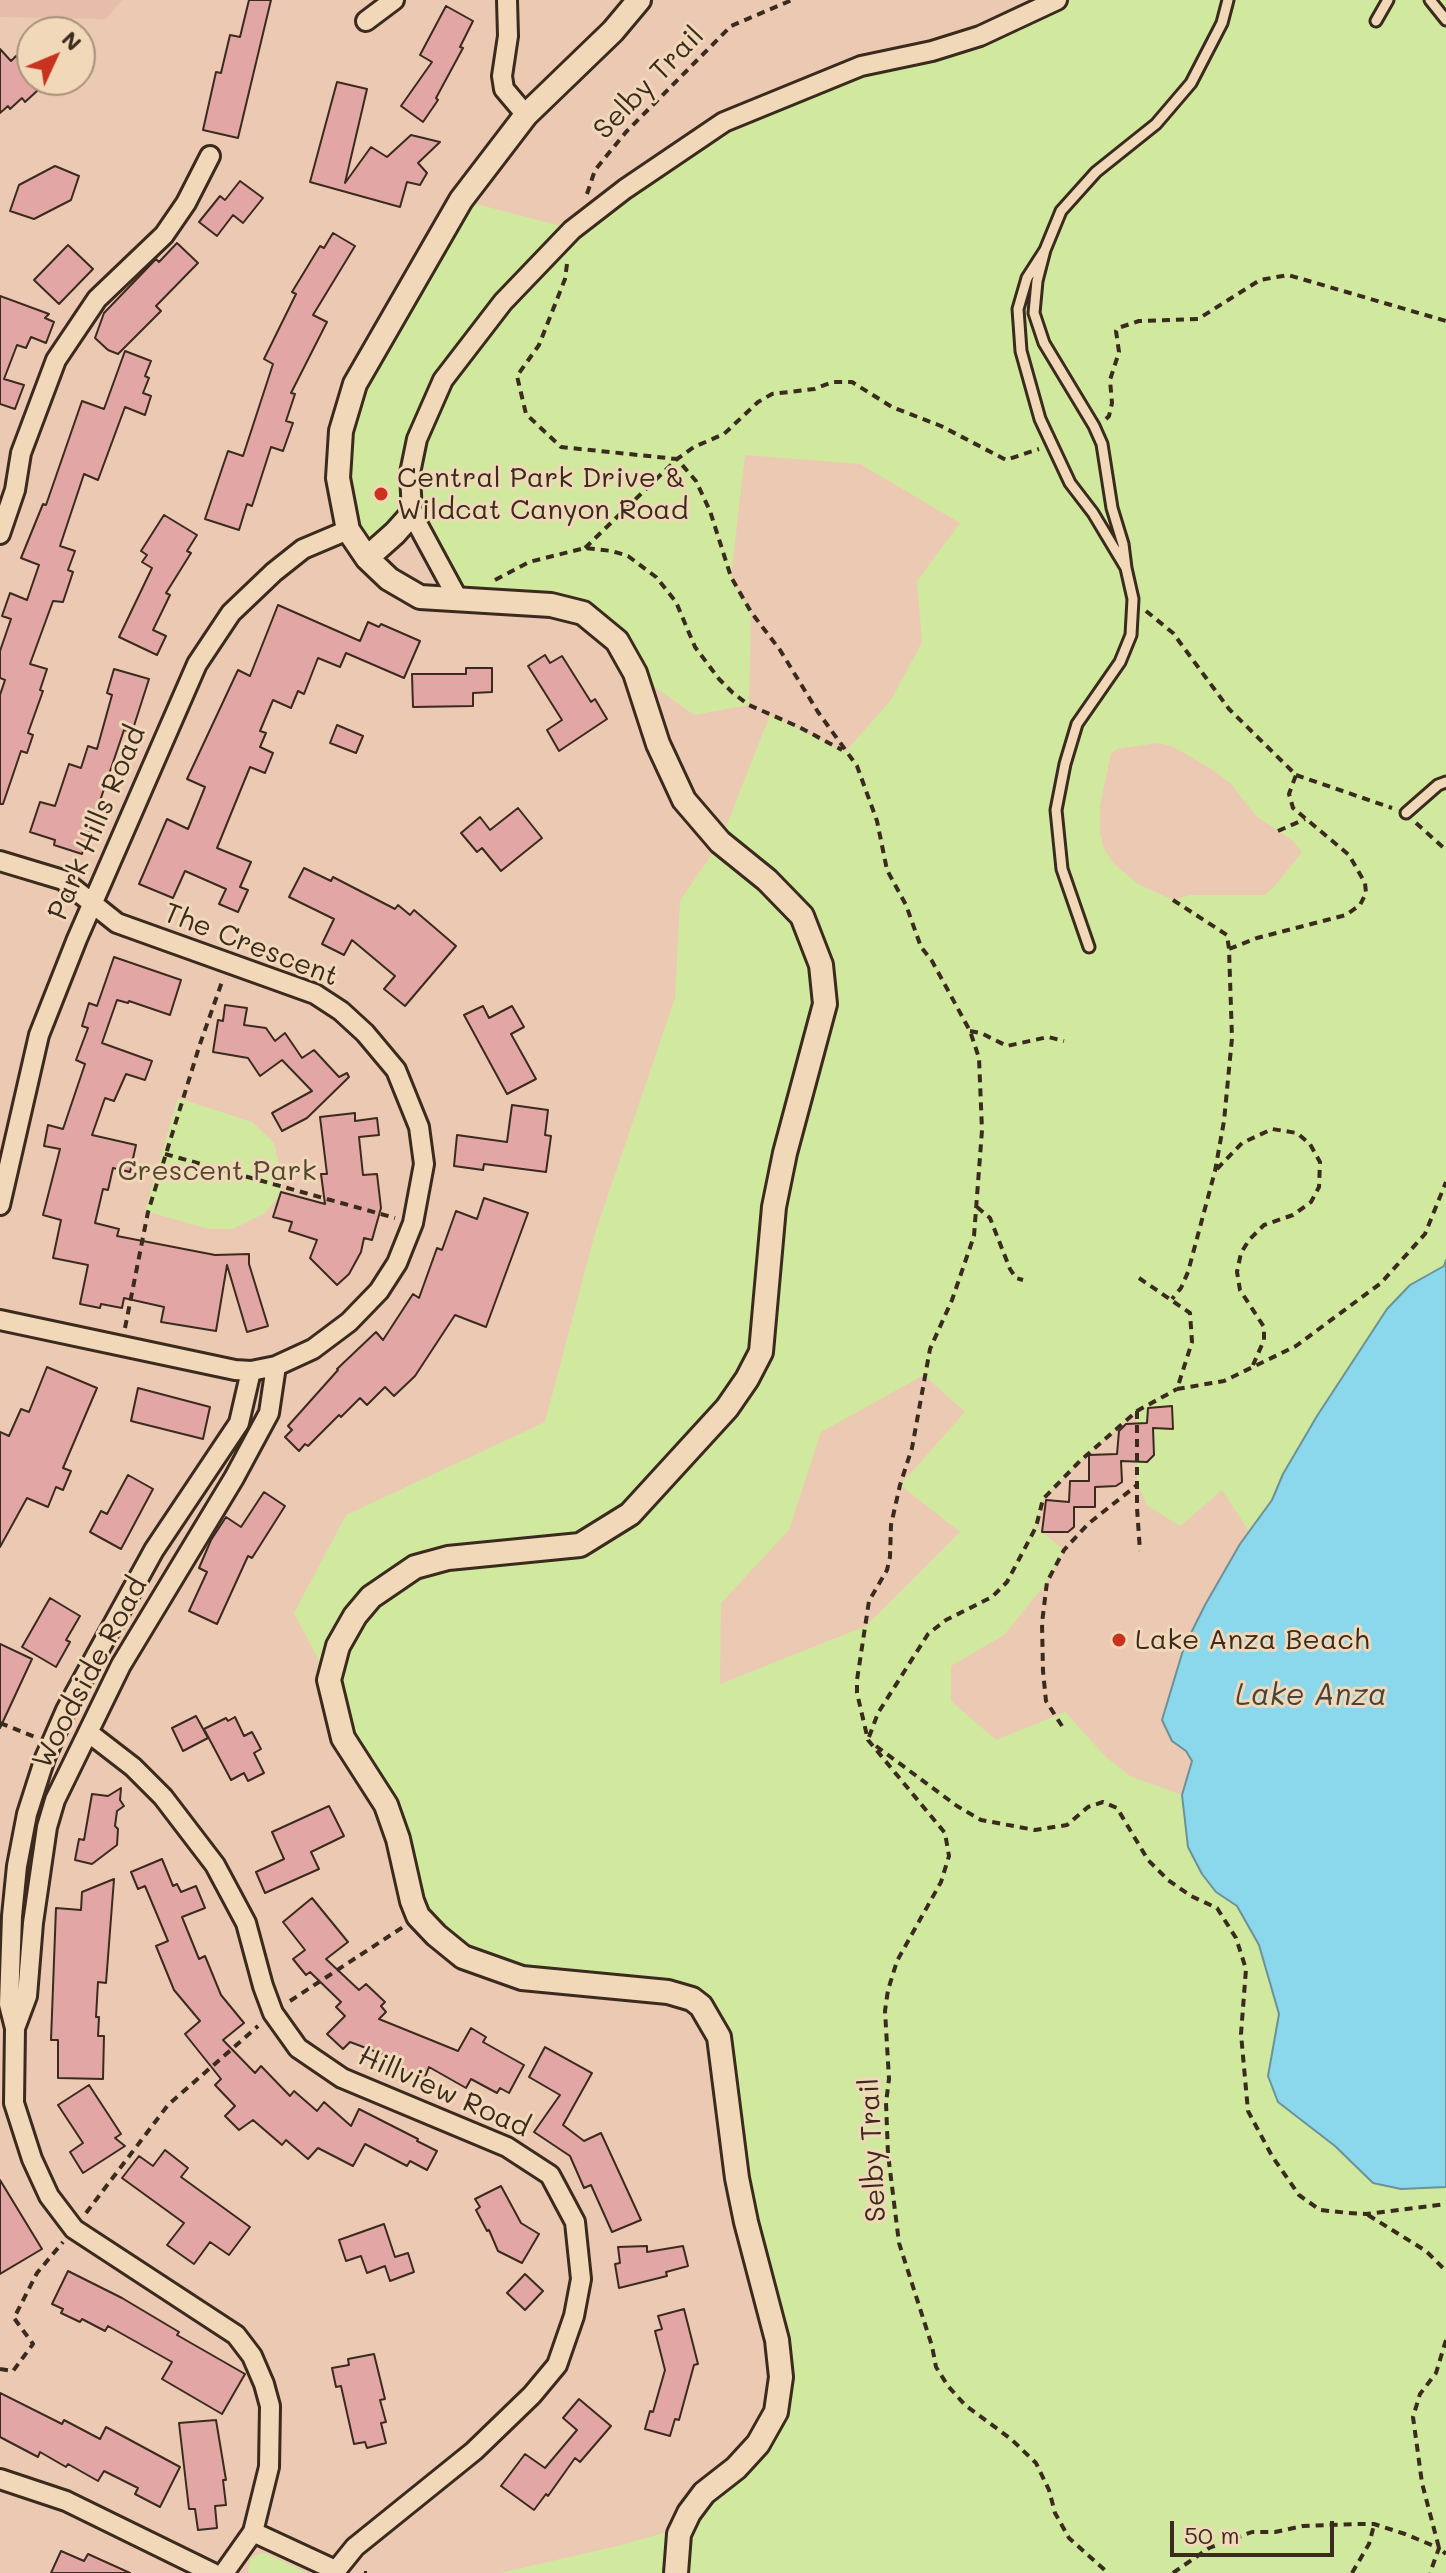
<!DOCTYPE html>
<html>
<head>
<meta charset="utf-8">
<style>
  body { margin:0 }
  #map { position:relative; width:1446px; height:2573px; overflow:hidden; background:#ecc9b2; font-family:Mali,sans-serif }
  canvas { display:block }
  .north { position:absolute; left:16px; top:16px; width:80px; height:80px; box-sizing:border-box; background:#f0d8b8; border:2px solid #a8927a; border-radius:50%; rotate:46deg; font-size:22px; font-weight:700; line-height:32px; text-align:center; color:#3b2a1e }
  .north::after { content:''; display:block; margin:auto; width:28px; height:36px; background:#c8321e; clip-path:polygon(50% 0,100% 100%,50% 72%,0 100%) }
  .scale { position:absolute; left:1170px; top:2521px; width:164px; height:36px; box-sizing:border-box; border:4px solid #3b2a1e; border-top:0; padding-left:10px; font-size:24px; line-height:28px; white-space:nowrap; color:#3b2a1e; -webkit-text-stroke:6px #f0d8b8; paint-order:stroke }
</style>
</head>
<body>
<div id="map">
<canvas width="1446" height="2573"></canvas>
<div class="north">N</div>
<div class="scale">50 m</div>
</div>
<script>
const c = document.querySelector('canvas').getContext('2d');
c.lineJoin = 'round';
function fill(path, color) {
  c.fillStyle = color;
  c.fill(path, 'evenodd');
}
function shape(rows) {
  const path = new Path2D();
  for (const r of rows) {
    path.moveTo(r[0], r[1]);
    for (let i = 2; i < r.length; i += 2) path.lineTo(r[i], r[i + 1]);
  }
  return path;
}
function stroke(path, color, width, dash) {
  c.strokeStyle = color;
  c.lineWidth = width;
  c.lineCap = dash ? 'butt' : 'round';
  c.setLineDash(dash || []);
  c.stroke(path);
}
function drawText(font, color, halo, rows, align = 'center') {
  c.font = font + ' Mali,sans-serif';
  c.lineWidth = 6;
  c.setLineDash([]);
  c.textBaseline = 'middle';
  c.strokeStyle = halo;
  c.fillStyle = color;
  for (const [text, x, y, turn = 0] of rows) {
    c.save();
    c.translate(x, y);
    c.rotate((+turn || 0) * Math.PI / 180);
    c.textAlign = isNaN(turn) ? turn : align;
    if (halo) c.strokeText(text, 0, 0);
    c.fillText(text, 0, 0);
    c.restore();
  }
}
const built = shape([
  [0,0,122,0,106,19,0,17]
]);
const green = shape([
  [1057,0,1446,0,1446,1260,1444,1266,1410,1285,1386,1309,1283,1474,1272,1500,1249,1531,1222,1490,1180,1526,1148,1506,1137,1485,1136,1412,1080,1461,1043,1499,1036,1527,1064,1550,1047,1582,1004,1635,951,1666,951,1701,996,1740,1065,1712,1106,1757,1130,1776,1182,1795,1186,1821,1216,1892,1237,1906,1259,1945,1279,2014,1268,2076,1373,2183,1401,2189,1446,2187,1446,2573,500,2573,617,2546,675,2530,751,2450,782,2376,723,2055,701,2006,522,1978,436,1935,329,1680,294,1613,346,1515,545,1422,595,1233,675,998,680,901,720,842,770,715,845,752,891,700,922,642,917,581,960,523,860,464,745,455,731,577,751,612,749,705,694,715,635,673,583,613,458,599,412,514,367,558,348,530,341,431,461,200,572,229,724,122,932,51],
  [1157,743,1172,746,1216,772,1231,784,1257,817,1292,840,1302,852,1275,886,1264,895,1191,895,1173,900,1138,884,1113,863,1104,849,1100,832,1100,805,1111,754,1117,749],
  [924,1375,965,1412,900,1485,960,1532,866,1626,720,1684,721,1603,789,1530,821,1432],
  [178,1098,252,1122,274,1143,283,1181,279,1196,265,1213,233,1229,209,1229,145,1211],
  [261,2553,267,2554,307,2573,248,2573,250,2559]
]);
const water = shape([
  [1446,1260,1446,2187,1401,2189,1373,2183,1335,2146,1278,2102,1268,2076,1279,2014,1259,1945,1237,1906,1216,1892,1202,1874,1188,1847,1182,1795,1192,1761,1186,1751,1172,1741,1162,1720,1184,1647,1205,1605,1240,1544,1272,1500,1283,1474,1317,1416,1387,1309,1410,1285,1444,1266,1446,1260]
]);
const building = shape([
  [249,0,271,0,238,138,203,130,216,72,221,73,230,35,240,37,249,0],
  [446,6,473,21,460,47,463,48,436,98,438,100,423,122,401,106,432,62,420,55,446,6],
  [0,49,11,61,16,56,32,74,32,80,49,80,25,102,22,98,10,109,8,106,0,113,0,49],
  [337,82,367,89,345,183,371,147,387,157,411,135,440,142,418,163,427,173,420,185,407,182,400,207,310,182,337,82],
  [55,166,79,176,71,200,34,219,10,211,19,185,55,166],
  [240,181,263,198,243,223,233,215,217,236,199,222,220,196,225,200,240,181],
  [333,233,355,246,313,315,327,322,291,393,295,394,286,421,293,423,283,451,271,447,252,506,247,504,239,530,205,519,228,451,243,456,273,364,264,359,296,294,292,292,320,246,324,248,333,233],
  [177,243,198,263,156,306,161,311,118,354,108,350,95,338,104,313,156,259,159,262,177,243],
  [68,245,93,269,59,304,34,280,68,245],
  [0,296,49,314,45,318,54,322,46,343,31,337,26,348,17,345,4,379,24,385,15,409,0,404,0,296],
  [125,351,151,361,145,376,149,378,143,393,151,396,145,415,125,407,98,480,84,474,60,546,75,551,68,570,73,572,63,602,53,601,30,664,47,669,40,690,43,691,28,733,33,735,27,753,21,751,3,804,0,804,0,695,5,680,0,678,0,651,11,619,2,616,10,593,27,600,39,565,21,558,43,504,46,505,82,401,104,409,125,351],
  [164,515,197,535,187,551,191,553,166,593,170,595,153,630,166,636,157,655,119,637,152,568,142,562,147,555,141,551,164,515],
  [278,605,360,641,368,622,379,627,381,624,420,641,404,678,346,653,340,667,318,658,304,694,298,691,291,708,273,700,260,731,266,733,260,747,273,753,265,773,250,767,217,848,251,862,240,887,248,890,238,912,219,904,226,889,185,871,173,898,139,884,167,819,188,829,205,787,187,779,238,670,250,676,278,605],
  [545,655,550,663,562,656,591,702,595,699,607,719,559,751,547,730,562,720,528,666,545,655],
  [466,668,492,668,492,692,473,693,473,706,413,707,412,674,466,674,466,668],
  [114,669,149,679,132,732,124,730,82,854,54,845,55,840,30,832,40,802,55,806,69,764,81,768,88,746,97,749,112,695,107,693,114,669],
  [337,725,363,736,356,753,330,743,337,725],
  [518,808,542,838,501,871,482,848,477,852,461,833,480,817,490,830,518,808],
  [304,868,331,881,333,877,395,909,398,905,410,915,414,910,456,946,405,1006,384,989,395,976,352,940,344,955,322,944,334,919,289,897,304,868],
  [114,957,181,980,170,1015,129,1001,128,1003,117,1000,102,1043,152,1061,145,1080,126,1074,114,1101,105,1098,92,1135,136,1145,130,1172,113,1168,108,1190,103,1189,95,1223,119,1229,117,1236,215,1255,249,1254,249,1264,268,1326,247,1332,227,1265,216,1331,161,1322,164,1307,124,1298,122,1308,101,1304,100,1308,80,1304,88,1265,53,1258,61,1220,43,1215,60,1149,44,1146,48,1125,63,1129,85,1064,76,1060,88,1028,82,1026,89,1003,97,1006,114,957],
  [225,1005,247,1008,244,1025,266,1028,275,1041,285,1033,302,1058,314,1050,339,1077,347,1073,349,1077,307,1118,282,1131,272,1113,312,1091,282,1060,260,1076,248,1058,213,1052,218,1020,223,1021,225,1005],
  [483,1006,489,1018,512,1006,524,1027,511,1034,536,1079,507,1094,464,1015,483,1006],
  [512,1105,548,1110,545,1135,551,1136,546,1172,484,1164,483,1170,454,1166,457,1135,507,1142,512,1105],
  [355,1113,355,1121,377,1118,379,1135,359,1137,363,1175,377,1174,381,1208,372,1240,364,1238,361,1252,349,1274,337,1285,310,1258,317,1240,289,1231,292,1222,273,1217,281,1192,325,1204,321,1174,327,1174,320,1117,355,1113],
  [484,1198,528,1213,486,1327,455,1315,415,1376,394,1396,385,1387,367,1405,360,1398,341,1417,339,1415,308,1446,305,1444,299,1451,285,1437,292,1430,288,1426,338,1370,337,1369,376,1332,383,1340,413,1294,419,1298,437,1248,442,1250,456,1211,477,1219,484,1198],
  [47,1367,97,1388,63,1468,71,1471,63,1490,56,1487,48,1507,27,1498,0,1547,0,1432,9,1436,21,1409,29,1412,47,1367],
  [138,1388,210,1407,203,1439,131,1421,138,1388],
  [1172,1406,1173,1429,1153,1428,1154,1455,1147,1462,1121,1461,1122,1482,1116,1486,1095,1487,1095,1507,1074,1507,1074,1527,1068,1532,1042,1532,1046,1500,1069,1502,1070,1481,1089,1481,1089,1455,1117,1454,1119,1431,1126,1424,1147,1423,1148,1408,1172,1406],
  [128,1475,153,1489,121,1549,90,1532,101,1511,107,1514,128,1475],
  [264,1492,285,1506,252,1558,248,1556,217,1624,189,1611,207,1572,199,1568,211,1540,226,1517,241,1527,264,1492],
  [50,1598,80,1616,66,1640,70,1642,56,1667,22,1647,50,1598],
  [0,1644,32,1659,0,1728,0,1644],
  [196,1716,208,1738,183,1751,172,1728,196,1716],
  [235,1717,244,1736,252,1732,261,1749,254,1753,264,1773,248,1781,244,1773,231,1780,204,1729,226,1718,228,1721,235,1717],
  [121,1788,120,1800,124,1806,117,1811,115,1826,118,1829,117,1845,92,1864,75,1860,79,1839,84,1840,92,1794,108,1796,121,1788],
  [329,1806,344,1836,311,1852,319,1869,265,1893,256,1872,284,1859,272,1832,329,1806],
  [162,1859,173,1886,177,1884,181,1892,196,1886,205,1908,182,1917,199,1959,205,1956,221,1995,244,2023,223,2040,255,2073,261,2066,290,2096,294,2091,317,2111,324,2102,351,2126,359,2109,418,2139,417,2141,437,2151,427,2170,410,2161,407,2166,365,2144,353,2166,318,2148,308,2159,286,2140,282,2145,253,2120,239,2130,225,2116,235,2106,215,2085,221,2079,185,2034,200,2021,174,1990,156,1946,168,1941,145,1886,138,1889,131,1872,162,1859],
  [114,1879,106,1983,98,1982,96,2017,99,2017,98,2036,104,2036,103,2079,58,2078,58,2040,51,2040,56,1908,81,1910,82,1892,114,1879],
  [312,1898,348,1942,326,1959,359,1990,366,1984,385,2002,381,2006,386,2012,379,2019,458,2051,471,2028,486,2037,483,2042,524,2065,509,2093,500,2088,497,2093,471,2079,466,2088,429,2067,423,2082,401,2073,403,2066,396,2063,398,2060,350,2042,343,2049,327,2034,345,2016,336,2007,341,2002,310,1972,306,1975,293,1959,305,1950,283,1922,312,1898],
  [545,2047,592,2073,563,2125,584,2141,601,2133,641,2220,612,2232,591,2185,584,2188,570,2156,534,2132,560,2095,529,2077,545,2047],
  [89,2085,121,2134,115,2138,125,2146,83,2173,70,2152,83,2143,58,2105,89,2085],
  [165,2150,188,2168,181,2177,250,2227,229,2255,210,2242,194,2264,167,2245,184,2223,122,2178,139,2156,153,2166,165,2150],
  [0,2180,42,2249,0,2274,0,2180],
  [501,2186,521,2223,539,2234,522,2263,498,2251,489,2230,487,2231,476,2210,480,2207,475,2199,501,2186],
  [384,2224,395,2257,408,2253,414,2272,390,2281,385,2266,367,2273,361,2256,346,2261,339,2240,384,2224],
  [647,2246,647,2252,683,2246,688,2266,666,2272,667,2276,619,2288,615,2264,620,2263,618,2247,647,2246],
  [68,2271,122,2298,179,2332,177,2335,245,2374,222,2414,162,2379,172,2362,108,2326,105,2331,82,2319,80,2322,61,2313,63,2309,52,2304,68,2271],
  [525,2274,543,2291,525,2310,507,2293,525,2274],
  [684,2309,698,2364,694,2365,679,2420,675,2419,670,2436,645,2429,650,2411,653,2412,665,2370,655,2331,662,2329,658,2316,684,2309],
  [374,2354,385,2399,380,2400,386,2422,381,2423,386,2443,367,2448,365,2442,354,2444,341,2386,336,2387,332,2368,349,2365,348,2359,374,2354],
  [0,2393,62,2424,64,2420,100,2439,106,2427,180,2467,160,2507,135,2494,138,2488,104,2471,98,2481,68,2464,66,2467,40,2452,38,2457,0,2437,0,2393],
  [579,2399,611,2426,580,2462,575,2458,548,2496,546,2494,534,2510,501,2486,525,2454,545,2468,577,2430,563,2418,579,2399],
  [216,2420,226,2480,223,2480,226,2505,215,2506,217,2528,198,2530,195,2509,189,2509,179,2423,216,2420],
  [61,2551,84,2561,88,2554,130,2573,51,2573,61,2551]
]);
const path = shape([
  [587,194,595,170,626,132,731,26,792,0],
  [567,264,565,279,539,345,517,376,526,414,561,447,677,459,696,481,710,511,731,577,751,612,780,650,818,712,857,766,877,821,887,870,906,905,921,947,932,961,970,1031,979,1058,982,1130,974,1236,952,1300,930,1349,912,1448,900,1485,891,1525,890,1557,887,1570,869,1601,857,1680,857,1693,868,1740,945,1833,949,1856,941,1882,897,1961,888,1990,885,2011,889,2079,886,2103,888,2154,899,2243,932,2346,936,2367,948,2386,965,2405,1011,2439,1036,2463,1049,2490,1055,2513,1069,2538,1108,2573],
  [1106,419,1109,416,1112,403,1110,380,1119,352,1116,331,1118,328,1139,321,1198,319,1260,280,1288,275,1446,321],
  [585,548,677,459,694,447,724,434,758,402,772,394,814,389,833,382,852,382,892,407,941,426,1006,460,1039,449],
  [495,580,529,562,585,548,612,551,628,556,656,577,676,602,695,647,719,679,733,693,749,705,799,727,842,750],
  [1146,611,1173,633,1229,709,1296,775,1289,794,1293,808,1349,855,1365,883,1366,893,1360,905,1346,915,1257,938,1229,949,1232,1038,1224,1121,1215,1171,1188,1272,1181,1288,1172,1299],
  [1296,775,1392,808],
  [1416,823,1446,850],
  [1278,831,1305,819],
  [1173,900,1227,935,1229,949],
  [970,1031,981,1033,1007,1046,1048,1037,1064,1041],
  [165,1154,395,1218],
  [1217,1169,1242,1143,1272,1129,1297,1133,1310,1144,1320,1162,1319,1187,1311,1202,1293,1215,1264,1225,1249,1240,1241,1253,1237,1272,1240,1290,1264,1327,1264,1340,1253,1365],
  [977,1207,990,1218,1010,1269,1016,1278,1023,1280],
  [1139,1278,1190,1313,1192,1342,1177,1389,1224,1381,1296,1346,1381,1283,1425,1234,1446,1182],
  [125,1328,148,1212,200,1044,223,979],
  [1137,1411,1137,1508,1140,1551],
  [0,1723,35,1737],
  [1062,1726,1046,1701,1043,1671,1042,1623,1047,1582,1064,1550,1088,1524,1137,1485],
  [869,1737,878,1713,928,1634,946,1620,992,1597,1007,1582,1036,1527,1043,1499,1080,1461,1137,1411,1177,1389],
  [876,1746,957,1806,981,1820,1035,1830,1067,1825,1088,1807,1103,1802,1117,1808,1148,1860,1168,1880,1191,1896,1217,1908,1236,1938,1246,1969,1241,2034,1248,2111,1272,2156,1299,2195,1320,2210,1349,2213,1366,2214,1446,2204],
  [290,2001,403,1927],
  [86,2213,168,2105,258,2026],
  [1368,2215,1426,2251,1446,2271],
  [1446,2340,1436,2373,1420,2394,1413,2417,1422,2483,1439,2548,1446,2554],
  [0,2369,13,2371,33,2344,14,2318,37,2273,63,2242],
  [364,2573,367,2573],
  [1173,2573,1209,2548,1252,2532,1275,2532,1303,2526,1357,2524,1374,2524,1405,2534,1439,2548,1430,2573],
  [1352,2573,1369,2544,1374,2525]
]);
const service = shape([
  [1430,0,1446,20],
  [1376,21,1388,0],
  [1045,250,1027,278,1018,309,1021,351,1040,419,1070,483,1093,513,1126,568,1123,544,1112,508,1102,444,1094,426,1044,343,1034,313,1037,281,1045,250,1061,211,1096,172,1156,124,1191,83,1222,23,1228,0],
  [1406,813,1438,785,1446,782],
  [1089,947,1062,869,1056,810,1065,764,1077,724,1120,662,1131,635,1133,599,1126,568]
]);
const minor = shape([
  [507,0,508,36,502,76,504,89,526,115],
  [366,21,394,0],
  [0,534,15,490,21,453,56,360,97,299,164,235,186,203,210,156],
  [458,599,412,514,410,473,417,439,443,380,503,302,572,230,625,189,724,122,861,66,932,51,980,36,1057,0],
  [0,861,63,880,117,923,315,994,341,1011,365,1033,396,1070,419,1127,424,1164,413,1223,397,1263,379,1291,349,1322,313,1349,276,1366,251,1371,235,1370,0,1320],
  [0,1205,39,1035,77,939,197,664,231,613,274,572,303,549,348,530],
  [89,1733,133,1767,163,1797,215,1865,246,1923,263,1986,273,2013,298,2048,342,2078,507,2147,550,2175,575,2222,581,2279,574,2316,557,2365,532,2395,474,2451,355,2547,334,2573],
  [15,2028,27,1996,33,1923,47,1827,55,1800,121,1665,234,1478,269,1413,276,1366],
  [0,2479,66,2501,213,2573],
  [253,2532,335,2570],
  [224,2573,253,2532,269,2467,270,2406,264,2384,252,2356,236,2335,74,2229,49,2196,32,2159,14,2103,15,2028,9,2004,12,1916,17,1866,27,1814,45,1758,66,1710,154,1550,239,1423,251,1371]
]);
const tertiary = shape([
  [639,0,613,31,526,115,461,200,355,384,341,431,338,478,348,530,367,558,389,579,420,597,551,605,583,613,617,641,635,673,658,744,684,800,720,842,767,880,802,916,821,965,825,1004,785,1153,774,1207,761,1352,747,1379,727,1408,630,1514,580,1545,448,1558,415,1567,371,1597,355,1616,338,1646,329,1680,343,1738,386,1805,398,1839,412,1901,418,1916,436,1935,463,1957,522,1978,668,1992,692,1999,701,2006,719,2037,737,2178,746,2222,777,2340,781,2377,776,2412,758,2444,736,2468,704,2493,689,2513,679,2534,676,2573],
  [367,558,395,533,412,514]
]);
const markers = [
  [381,494,8,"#c8321e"],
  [1119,1640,8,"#c8321e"]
];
const streetNames = [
  ["Selby Trail",649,83,-46],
  ["Park Hills Road",97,823,-67],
  ["The Crescent",251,945,21],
  ["Woodside Road",90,1673,-62],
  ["Hillview Road",444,2092,24],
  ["Selby Trail",873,2150,-93]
];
const poiNames = [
  ["Central Park Drive &",397,478],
  ["Wildcat Canyon Road",397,510],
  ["Lake Anza Beach",1135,1640]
];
const parkNames = [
  ["Crescent Park",217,1171]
];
const waterNames = [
  ["Lake Anza",1311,1696]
];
fill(built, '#e6bcab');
fill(green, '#d1e99e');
fill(water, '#8bd7eb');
stroke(water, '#6b9299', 2);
fill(building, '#e2a7a5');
stroke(building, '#3b2a1e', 2);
stroke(service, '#3b2a1e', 15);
stroke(minor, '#3b2a1e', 24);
stroke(tertiary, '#3b2a1e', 28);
stroke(path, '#3b2a1e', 4, [8, 6]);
stroke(service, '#f0d8b8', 9);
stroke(minor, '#f0d8b8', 18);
stroke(tertiary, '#f0d8b8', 22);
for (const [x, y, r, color] of markers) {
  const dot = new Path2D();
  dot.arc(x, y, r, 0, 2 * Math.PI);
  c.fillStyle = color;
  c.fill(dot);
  stroke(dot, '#f0d8b8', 3);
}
drawText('28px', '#3b2a1e', '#f0d8b8', streetNames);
drawText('28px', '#3b2a1e', '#f0d8b8', poiNames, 'left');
drawText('28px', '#524731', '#f0d8b8', parkNames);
drawText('italic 30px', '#47443d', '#f0d8b8', waterNames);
</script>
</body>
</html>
